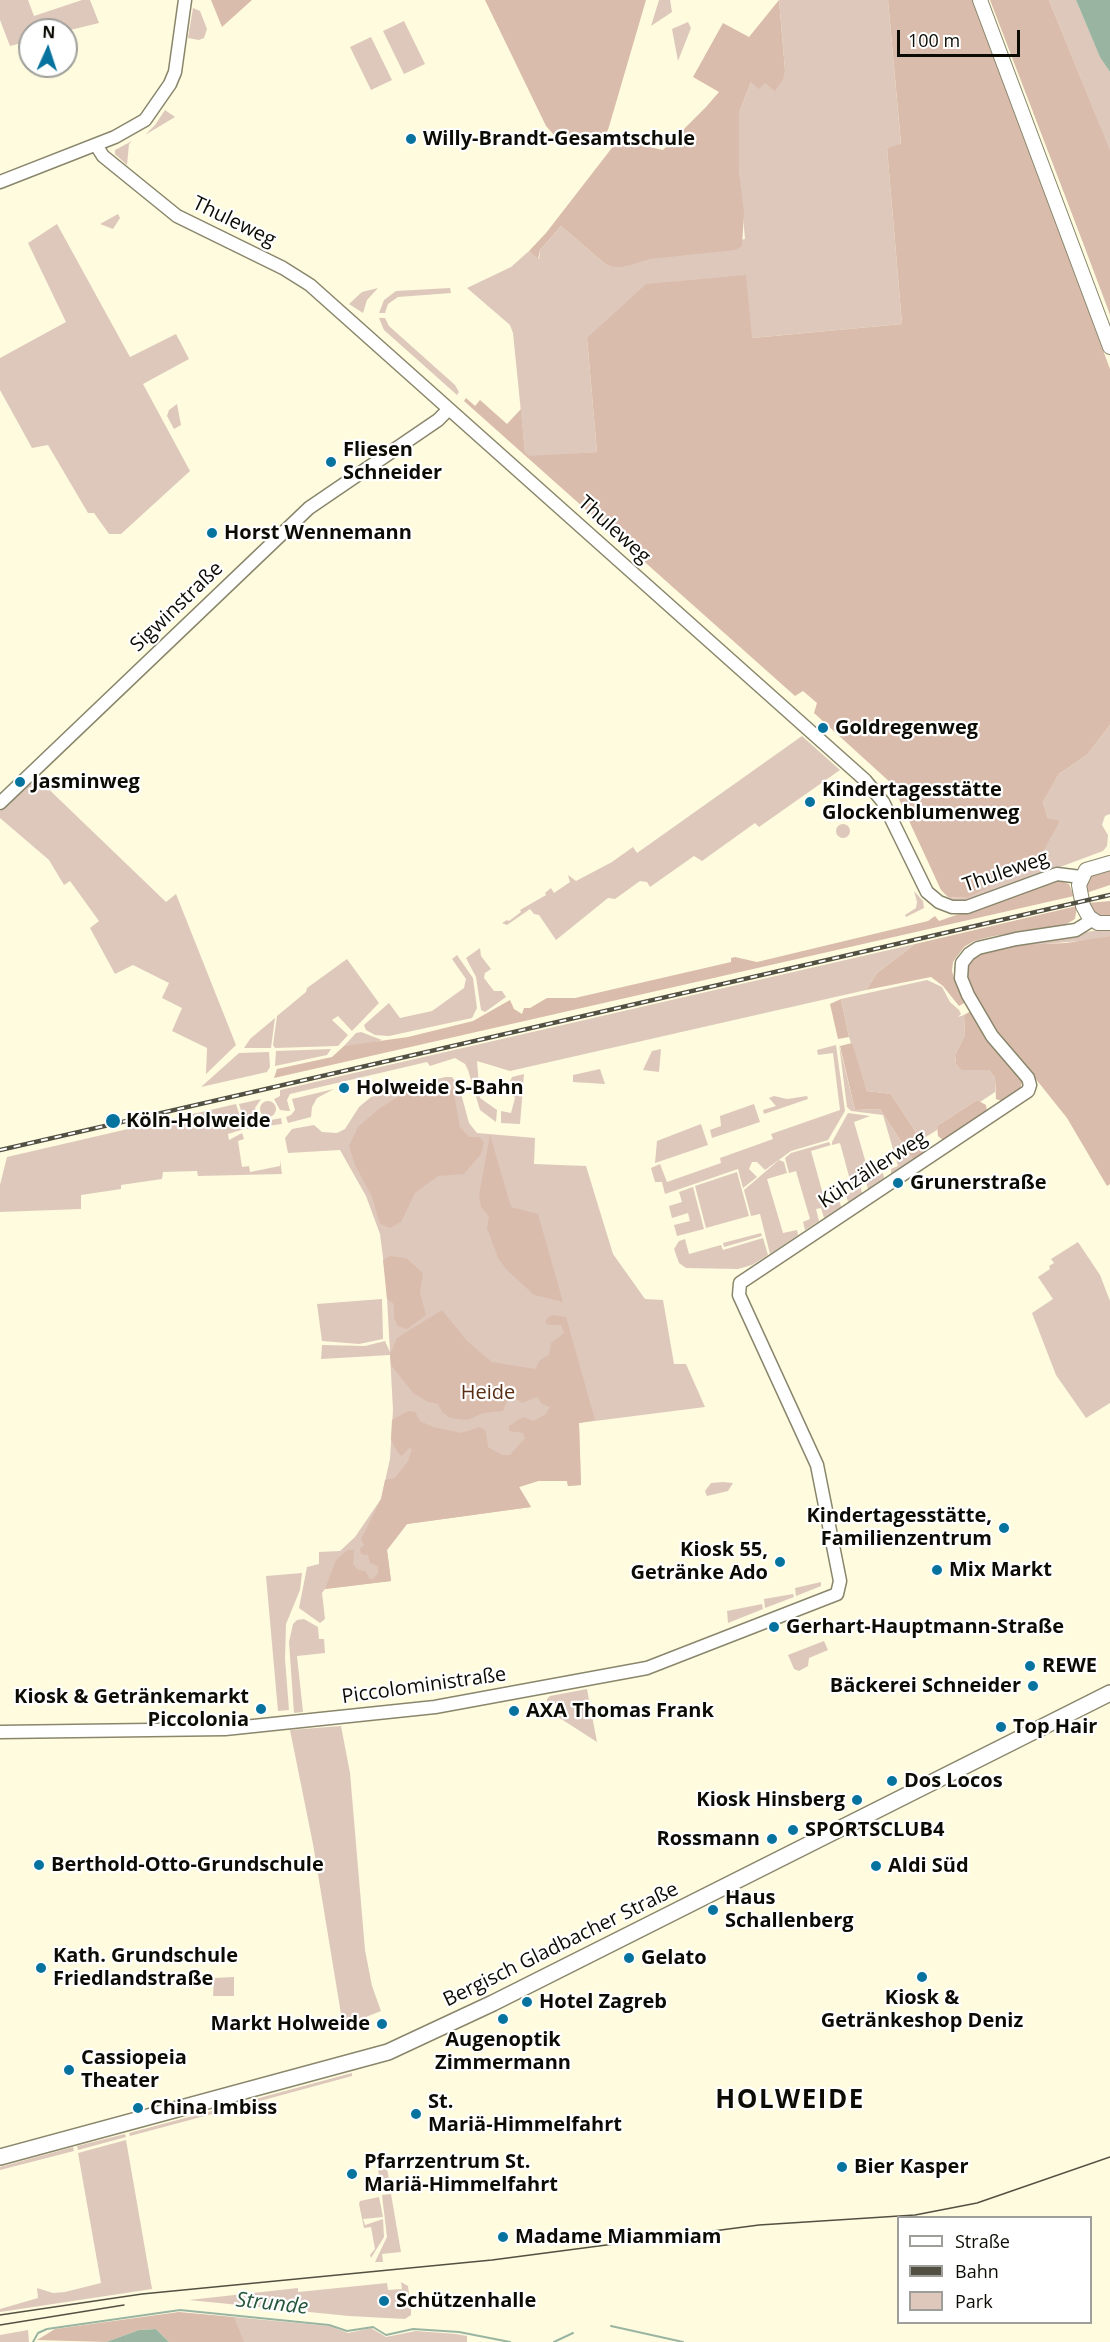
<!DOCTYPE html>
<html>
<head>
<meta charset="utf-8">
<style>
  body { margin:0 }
  #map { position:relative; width:1110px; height:2342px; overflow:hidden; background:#fefbde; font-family:"Open Sans",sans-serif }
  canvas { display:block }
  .legend { position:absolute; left:897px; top:2216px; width:195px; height:108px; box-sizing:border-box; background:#fff; border:2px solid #9e9e9b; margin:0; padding:8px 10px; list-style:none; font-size:18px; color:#0d0c04 }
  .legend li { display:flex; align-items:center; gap:12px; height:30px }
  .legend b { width:30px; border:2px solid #9e9e9b }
  .north { position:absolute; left:18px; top:18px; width:60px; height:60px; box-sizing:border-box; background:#fff; border:2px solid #9e9e9b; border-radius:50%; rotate:3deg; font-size:16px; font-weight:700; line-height:24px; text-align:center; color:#0d0c04 }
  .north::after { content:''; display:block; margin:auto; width:21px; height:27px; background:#06739e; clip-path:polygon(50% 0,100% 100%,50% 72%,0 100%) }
  .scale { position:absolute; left:897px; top:30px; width:123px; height:27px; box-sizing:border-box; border:3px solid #0d0c04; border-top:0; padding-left:8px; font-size:18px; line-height:21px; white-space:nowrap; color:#0d0c04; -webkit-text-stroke:4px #fff; paint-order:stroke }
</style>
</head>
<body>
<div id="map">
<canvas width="1110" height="2342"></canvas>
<ul class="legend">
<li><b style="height:8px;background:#fff"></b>Straße</li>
<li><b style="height:8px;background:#525042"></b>Bahn</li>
<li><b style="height:16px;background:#dec8bc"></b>Park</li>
</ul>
<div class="north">N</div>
<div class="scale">100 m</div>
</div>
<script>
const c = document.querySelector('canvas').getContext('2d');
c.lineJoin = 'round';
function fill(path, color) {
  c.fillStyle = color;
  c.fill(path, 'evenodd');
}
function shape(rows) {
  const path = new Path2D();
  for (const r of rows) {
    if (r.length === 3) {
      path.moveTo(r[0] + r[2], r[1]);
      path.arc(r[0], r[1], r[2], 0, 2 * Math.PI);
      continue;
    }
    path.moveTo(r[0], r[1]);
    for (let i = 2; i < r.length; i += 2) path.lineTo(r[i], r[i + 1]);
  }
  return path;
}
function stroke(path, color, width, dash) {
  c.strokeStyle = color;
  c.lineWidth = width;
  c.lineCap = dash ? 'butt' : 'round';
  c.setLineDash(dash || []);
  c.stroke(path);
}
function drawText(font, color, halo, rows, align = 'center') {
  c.font = font + ' "Open Sans",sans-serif';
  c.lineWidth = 4.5;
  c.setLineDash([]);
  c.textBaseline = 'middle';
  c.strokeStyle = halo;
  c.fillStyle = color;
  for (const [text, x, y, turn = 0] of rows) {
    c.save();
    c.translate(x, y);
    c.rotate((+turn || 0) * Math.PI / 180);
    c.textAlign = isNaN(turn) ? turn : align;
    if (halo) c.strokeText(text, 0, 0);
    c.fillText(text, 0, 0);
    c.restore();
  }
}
const green = shape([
  [0,0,28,0,34,16,82,0,90,0,99,23,66,31,30,30,30,41,10,46,0,20],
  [659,0,670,0,672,12,651,26],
  [779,0,888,0,901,145,887,148,902,324,752,338,587,338,597,452,529,457,525,452,513,333,510,325,467,288,511,267,529,251,539,259,540,250,561,226,604,263,623,267,636,261,745,239,739,171,739,113,751,82,764,83,785,70],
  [1049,0,1076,0,1100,56,1110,72,1110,315,1053,162,1100,126],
  [193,8,200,11,207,29,204,38,199,40,188,38],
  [404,21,425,64,404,74,383,31],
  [688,22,691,28,678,61,672,29],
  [371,37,392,80,371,90,350,47],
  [165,110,175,117,145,135,155,125],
  [132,141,129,144,127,165,115,154,115,150],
  [118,214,120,218,113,229,100,224],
  [57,224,130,357,176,334,189,359,143,384,190,471,121,534,109,534,94,513,88,513,48,445,32,448,0,390,0,358,66,322,28,243],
  [378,288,367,300,363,313,349,304,362,292],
  [450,288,451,293,398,297,388,304,385,313,379,313,384,300,396,291],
  [379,318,385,318,389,326,455,385,459,392,457,395,384,330],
  [177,404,181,425,174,429,167,416,169,410],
  [1110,725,1110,814,1105,816,1102,825,1108,835,1107,846,1103,851,969,901,955,901,948,897,967,898,1060,822,1048,818,1043,802,1059,774,1087,755],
  [802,736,840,770,759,827,755,823,702,861,694,856,650,887,647,882,640,881,615,899,608,898,556,940,539,915,534,914,530,909,507,925,502,923,507,920,509,921,521,912,520,910,546,895,545,893,551,888,554,893,570,882,568,875,576,881,612,862,633,847,637,853],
  [36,777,166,902,176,894,236,1045,206,1074,207,1048,172,1031,182,1008,162,998,169,983,133,965,115,974,90,928,99,921,70,881,64,885,49,860,0,818,0,811],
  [843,831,7],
  [914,891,923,901,924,908,906,917,905,915,916,908,917,902],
  [1110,928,1110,936,1090,940,989,949],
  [915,944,877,973,866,990,510,1071,477,1061,480,1098,497,1110,496,1122,480,1110,468,1070,465,1064,455,1058,430,1066,427,1062,290,1094,287,1100,290,1111,288,1111,280,1110,274,1099,280,1096,280,1090],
  [480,948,481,956,491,969,485,973,484,978,494,991,502,991,506,997,485,1012,481,1010,476,977,466,958],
  [457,955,473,978,477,1008,472,1018,389,1036,375,1035,366,1030,364,1025,389,1003,400,1018,432,1011,464,988,466,979,452,959],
  [347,959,379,1003,352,1031,338,1016,332,1020,348,1035,338,1046,275,1048,273,1045,277,1016,306,992,307,988],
  [927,980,942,987,950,1002,959,1010,961,1014,958,1017,964,1015,965,1035,955,1055,956,1064,963,1070,989,1070,995,1078,995,1092,980,1102,977,1100,937,1126,937,1130,921,1140,891,1094,867,1091,849,1037,841,999],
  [275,1018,271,1048,244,1048,250,1039],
  [361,1032,382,1040,366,1045,344,1046,356,1033],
  [839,1044,855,1110,880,1109,913,1160,891,1174,891,1169,898,1166,883,1115,851,1111,847,1107],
  [836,1045,845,1111,828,1140,791,1151,765,1170,757,1162,752,1162,749,1169,757,1177,743,1188,738,1169,665,1194,662,1182,655,1182,651,1168,660,1164,667,1182,721,1163,720,1158,773,1139,771,1134,840,1110,833,1053,818,1055,817,1050],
  [331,1049,327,1055,275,1066,276,1051],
  [661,1049,659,1072,643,1070,652,1051],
  [269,1052,270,1067,267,1072,201,1087,239,1053],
  [600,1069,605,1084,573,1082,573,1075],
  [524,1074,520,1124,501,1123,501,1111,511,1113,515,1098,508,1086,512,1077],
  [445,1077,452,1077,459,1086,469,1123,477,1133,535,1138,534,1164,586,1166,613,1254,645,1299,663,1300,674,1364,686,1364,705,1407,579,1423,581,1485,568,1486,567,1481,538,1481,519,1487,531,1507,407,1524,387,1550,391,1581,325,1589,322,1593,325,1619,320,1623,299,1608,307,1567,319,1564,319,1552,340,1551,355,1537,381,1499,390,1459,393,1410,390,1355,321,1359,322,1345,365,1346,385,1341,390,1352,386,1281,380,1234,366,1196,340,1150,288,1153,285,1138,292,1129,314,1125,322,1132,337,1133,345,1129,359,1107,371,1097],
  [334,1089,317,1098,312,1107,311,1117,288,1123,286,1117,291,1115,295,1110,292,1099],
  [774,1096,787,1099,807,1096,808,1099,764,1114,763,1110,776,1106,769,1098],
  [261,1099,255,1108,258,1117,266,1121,281,1118,282,1124,247,1129,239,1104],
  [268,1109,8],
  [236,1104,244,1129,228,1134,229,1140,242,1133,244,1139,238,1141,242,1167,249,1166,250,1172,280,1166,280,1160,282,1174,198,1176,197,1171,163,1172,162,1179,121,1185,121,1189,81,1195,81,1209,0,1212,0,1185,7,1157],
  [754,1104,760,1122,712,1138,710,1130,721,1126,720,1116],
  [848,1113,870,1116,854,1122,870,1177,883,1173,884,1178,868,1189,865,1178,859,1180,862,1193,848,1202,846,1195,853,1191,840,1143,832,1145,832,1142],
  [701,1124,708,1145,655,1163,657,1141],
  [829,1142,831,1145,811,1151,826,1205,840,1202,841,1207,824,1218,821,1208,816,1209,819,1221,805,1230,803,1222,810,1219,796,1171,789,1173,785,1158,791,1153],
  [779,1160,784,1162,787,1173,767,1179,783,1233,797,1230,798,1235,770,1254,760,1214,751,1216,744,1190],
  [737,1172,749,1216,706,1228,695,1186],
  [693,1187,704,1229,677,1236,674,1225,690,1221,688,1213,672,1218,669,1206,682,1202,679,1192],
  [761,1233,762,1236,724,1247,723,1243],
  [763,1238,768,1255,752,1265,738,1269,686,1268,679,1263,674,1249,679,1241,685,1239,689,1254,721,1245,723,1250],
  [1078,1242,1100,1275,1110,1301,1110,1403,1086,1418,1056,1375,1032,1313,1053,1299,1038,1277,1050,1269,1049,1266,1054,1263,1051,1259],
  [382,1299,383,1339,359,1344,322,1341,317,1304],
  [711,1483,723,1482,733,1483,728,1491,707,1496,705,1491],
  [302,1573,300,1590,286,1624,285,1659,289,1710,278,1711,266,1576],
  [821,1582,821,1586,796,1596,795,1588],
  [793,1594,794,1597,765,1608,764,1599],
  [762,1604,763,1609,728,1623,727,1611],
  [304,1619,318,1627,319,1639,324,1639,325,1653,297,1656,303,1712,294,1713,289,1642,293,1624,297,1620],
  [824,1641,828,1650,809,1658,808,1666,799,1671,794,1669,788,1655],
  [587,1689,597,1742,558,1717,555,1702,549,1703,551,1713,547,1710,547,1699,550,1696],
  [341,1726,350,1773,365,1950,372,1986,381,2011,343,2026,313,1844,290,1730],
  [234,1977,234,1996,213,1996,214,1978],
  [352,2073,352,2076,234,2108,233,2105],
  [230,2106,231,2109,130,2136,129,2133],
  [125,2134,126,2137,78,2150,77,2146],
  [126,2140,152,2289,0,2312,0,2309,38,2298,37,2288,53,2293,65,2292,101,2283,78,2153],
  [73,2147,74,2151,0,2170,0,2167],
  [386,2163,389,2179,380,2180,377,2165],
  [391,2194,401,2252,382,2254,383,2262,375,2262,387,2237,382,2195],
  [379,2197,383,2217,363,2219,365,2225,383,2219,384,2237,371,2258,370,2255,375,2249,371,2227,364,2228,359,2204,360,2201],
  [401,2282,408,2286,411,2309,411,2315,405,2319,349,2316,189,2300,298,2288,298,2292,387,2283,388,2290,402,2289],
  [234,2317,329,2326,348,2333,371,2328,386,2337,416,2331,456,2334,467,2336,467,2342,236,2342],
  [28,2330,29,2342,0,2342,0,2335]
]);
const forest = shape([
  [211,0,252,0,222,27],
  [485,0,646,0,608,130,598,144,555,136,546,126],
  [779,0,785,70,783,79,775,91,765,83,759,89,751,82,739,113,739,171,744,213,742,246,735,250,650,259,623,267,613,267,604,263,561,226,540,250,538,259,529,251,546,233,618,140,663,150,706,107,719,92,693,77,723,23,749,37],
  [888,0,973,0,1110,369,1110,725,1087,755,1059,774,1043,802,1048,818,1060,821,1037,862,967,898,948,897,941,890,892,784,814,713,817,703,803,691,795,696,464,401,466,398,475,406,480,400,507,424,521,409,525,452,529,456,597,452,587,338,646,284,746,275,752,338,902,324,887,148,901,144],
  [990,0,1049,0,1101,128,1110,151,1110,313],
  [1110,870,1110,885,1086,893,1086,885,1092,876],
  [1057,880,1069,884,1074,896,274,1078,277,1069,332,1057,344,1046,408,1037,473,1021,510,1000,514,1009,522,1014,524,1008,530,1008,547,998,575,998,731,962,731,958,735,957,757,962,928,921,935,916,939,921],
  [1110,901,1110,917,1097,915,1088,903],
  [1077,906,1075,919,1063,926,994,936,974,941,964,947,953,962,952,971,955,982,966,1002,959,1006,943,986,931,977,866,990,877,973,915,944],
  [1110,936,1110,1184,1107,1186,1067,1118,991,1023,967,980,968,965,979,954,1015,945,1066,943],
  [841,999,849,1037,838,1039,830,1004],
  [971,1011,988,1039,1022,1082,1020,1090,1002,1101,996,1099,995,1078,989,1070,962,1070,956,1064,955,1055,965,1035,964,1015],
  [852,1043,867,1091,891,1094,921,1140,927,1143,929,1149,913,1160,880,1109,855,1110,840,1046],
  [437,1082,446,1083,453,1089,460,1127,469,1137,479,1137,484,1142,481,1154,464,1174,438,1176,415,1193,401,1222,390,1228,380,1224,372,1197,355,1165,349,1146,358,1127,380,1108,409,1090],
  [977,1100,986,1105,987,1111,943,1140,938,1136,937,1126],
  [490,1135,511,1207,538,1214,563,1302,534,1295,507,1270,498,1258,487,1228,489,1217,481,1207,479,1195],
  [390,1256,406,1258,423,1273,420,1293,426,1315,407,1329,398,1326,394,1319,394,1304,387,1299,383,1260],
  [442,1310,467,1341,492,1362,535,1369,540,1360,549,1355,551,1343,564,1333,561,1325,548,1325,545,1322,547,1318,552,1315,566,1317,595,1420,579,1423,581,1485,568,1486,567,1481,538,1481,519,1487,531,1507,407,1524,387,1550,391,1581,325,1589,336,1560,348,1550,354,1550,353,1564,358,1570,365,1571,370,1579,373,1579,378,1573,378,1566,370,1563,368,1555,361,1554,360,1549,364,1545,361,1539,381,1499,385,1480,395,1478,408,1461,412,1449,409,1448,402,1456,398,1453,391,1440,392,1420,408,1411,415,1412,420,1421,433,1427,461,1433,480,1427,486,1431,488,1447,502,1455,510,1455,525,1438,523,1433,509,1431,509,1426,523,1417,533,1421,546,1414,550,1407,542,1404,537,1397,522,1403,514,1397,507,1401,503,1411,484,1413,467,1420,450,1418,442,1412,438,1404,428,1402,413,1393,391,1365,390,1354,397,1338],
  [179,2312,234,2317,244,2342,169,2342,156,2329,139,2330,106,2342,37,2340,55,2329]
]);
const water = shape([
  [1076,0,1110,0,1110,72,1100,57],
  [156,2329,169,2342,106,2342,139,2330]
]);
const stream = shape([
  [611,2326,683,2342],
  [33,2342,38,2333,47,2329,180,2310,329,2325,347,2331,373,2327,386,2335,413,2329,459,2332,510,2342],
  [554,2342,573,2333]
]);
const tertiary = shape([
  [96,145,103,156,177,216,283,268,310,285,865,780,883,802,927,892,939,902,952,907,967,907,1057,874,1081,877],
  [0,182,115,137,145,120,170,84,175,72,185,0],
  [0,803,309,508,438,420,449,409],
  [0,1732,225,1729,435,1707,647,1668,837,1594,840,1581,817,1465,739,1295,740,1283,1028,1091,1030,1085,1028,1078,992,1036,968,995,961,978,962,963,969,954,978,948,1016,939,1076,930,1092,920]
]);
const secondary = shape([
  [980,0,1110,347],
  [1110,863,1086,870,1079,885,1083,906,1089,917,1098,923,1110,923]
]);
const primary = shape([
  [0,2157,388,2052,493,2003,1110,1693]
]);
const tram = shape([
  [0,2315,142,2294,492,2260,759,2225,915,2215,977,2203,1110,2157],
  [0,2325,124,2305]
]);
const rail = shape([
  [0,1150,1110,895]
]);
const markers = [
  [411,139,6,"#06739e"],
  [331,462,6,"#06739e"],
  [212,533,6,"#06739e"],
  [823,728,6,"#06739e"],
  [20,782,6,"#06739e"],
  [810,802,6,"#06739e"],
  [344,1088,6,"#06739e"],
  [113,1121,8,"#06739e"],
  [898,1183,6,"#06739e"],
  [1004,1528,6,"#06739e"],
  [780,1562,6,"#06739e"],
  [937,1570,6,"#06739e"],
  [774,1627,6,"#06739e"],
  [1030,1666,6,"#06739e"],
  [1033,1686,6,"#06739e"],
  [261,1709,6,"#06739e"],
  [514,1711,6,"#06739e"],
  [1001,1727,6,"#06739e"],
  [892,1781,6,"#06739e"],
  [857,1800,6,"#06739e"],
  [793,1830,6,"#06739e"],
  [772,1839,6,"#06739e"],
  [39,1865,6,"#06739e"],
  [876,1866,6,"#06739e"],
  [713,1910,6,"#06739e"],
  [629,1958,6,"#06739e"],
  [41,1968,6,"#06739e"],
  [922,1977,6,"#06739e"],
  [527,2002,6,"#06739e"],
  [503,2019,6,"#06739e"],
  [382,2024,6,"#06739e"],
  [69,2070,6,"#06739e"],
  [138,2108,6,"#06739e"],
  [416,2114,6,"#06739e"],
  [842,2167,6,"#06739e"],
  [352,2174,6,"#06739e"],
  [503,2237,6,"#06739e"],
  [384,2301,6,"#06739e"]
];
const poiNames = [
  ["Willy-Brandt-Gesamtschule",423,139],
  ["Fliesen",343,450],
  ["Schneider",343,473],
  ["Horst Wennemann",224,533],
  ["Goldregenweg",835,728],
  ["Jasminweg",32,782],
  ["Kindertagesstätte",822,790],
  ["Glockenblumenweg",822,813],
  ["Holweide S-Bahn",356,1088],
  ["Köln-Holweide",126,1121],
  ["Grunerstraße",910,1183],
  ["Kindertagesstätte,",992,1516,"right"],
  ["Familienzentrum",992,1539,"right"],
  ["Kiosk 55,",768,1550,"right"],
  ["Getränke Ado",768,1573,"right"],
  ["Mix Markt",949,1570],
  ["Gerhart-Hauptmann-Straße",786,1627],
  ["REWE",1042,1666],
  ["Bäckerei Schneider",1021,1686,"right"],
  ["Kiosk & Getränkemarkt",249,1697,"right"],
  ["Piccolonia",249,1720,"right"],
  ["AXA Thomas Frank",526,1711],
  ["Top Hair",1013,1727],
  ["Dos Locos",904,1781],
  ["Kiosk Hinsberg",845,1800,"right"],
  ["SPORTSCLUB4",805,1830],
  ["Rossmann",760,1839,"right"],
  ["Berthold-Otto-Grundschule",51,1865],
  ["Aldi Süd",888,1866],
  ["Haus",725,1898],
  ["Schallenberg",725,1921],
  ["Kath. Grundschule",53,1956],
  ["Friedlandstraße",53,1979],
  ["Gelato",641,1958],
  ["Kiosk &",922,1998,"center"],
  ["Getränkeshop Deniz",922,2021,"center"],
  ["Hotel Zagreb",539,2002],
  ["Markt Holweide",370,2024,"right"],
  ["Augenoptik",503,2040,"center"],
  ["Zimmermann",503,2063,"center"],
  ["Cassiopeia",81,2058],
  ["Theater",81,2081],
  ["St.",428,2102],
  ["Mariä-Himmelfahrt",428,2125],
  ["China Imbiss",150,2108],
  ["Pfarrzentrum St.",364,2162],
  ["Mariä-Himmelfahrt",364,2185],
  ["Bier Kasper",854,2167],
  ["Madame Miammiam",515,2237],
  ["Schützenhalle",396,2301]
];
const streetNames = [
  ["Thuleweg",234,222,26],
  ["Thuleweg",614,530,42],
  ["Sigwinstraße",177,607,-44],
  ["Thuleweg",1006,872,-19],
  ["Kühzällerweg",873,1170,-33],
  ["Piccoloministraße",424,1686,-8],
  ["Bergisch Gladbacher Straße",561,1945,-26]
];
const parkNames = [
  ["Heide",488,1393]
];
const waterNames = [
  ["Strunde",272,2304,6]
];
const districtNames = [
  ["HOLWEIDE",790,2101]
];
fill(green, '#dec8bc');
fill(forest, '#dabcac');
fill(water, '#99b5a2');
stroke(stream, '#99b5a2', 2);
stroke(tertiary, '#89866c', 15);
stroke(secondary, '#89866c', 16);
stroke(primary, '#89866c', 18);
stroke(tertiary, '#fff', 12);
stroke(secondary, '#fff', 14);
stroke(primary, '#fff', 15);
stroke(tram, '#525042', 1.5);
stroke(rail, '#525042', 4.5);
stroke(rail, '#fff', 2, [7]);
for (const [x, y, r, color] of markers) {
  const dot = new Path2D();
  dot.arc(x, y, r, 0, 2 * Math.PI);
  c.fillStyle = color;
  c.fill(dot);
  stroke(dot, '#fff', 2);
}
drawText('bold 20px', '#0d0c04', '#fff', poiNames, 'left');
drawText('20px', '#0d0c04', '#fff', streetNames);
drawText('20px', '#582f15', '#fff', parkNames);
drawText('italic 21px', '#26563a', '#fff', waterNames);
c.letterSpacing = '1.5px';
drawText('bold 26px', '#0d0c04', '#fff', districtNames);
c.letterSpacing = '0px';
</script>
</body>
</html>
